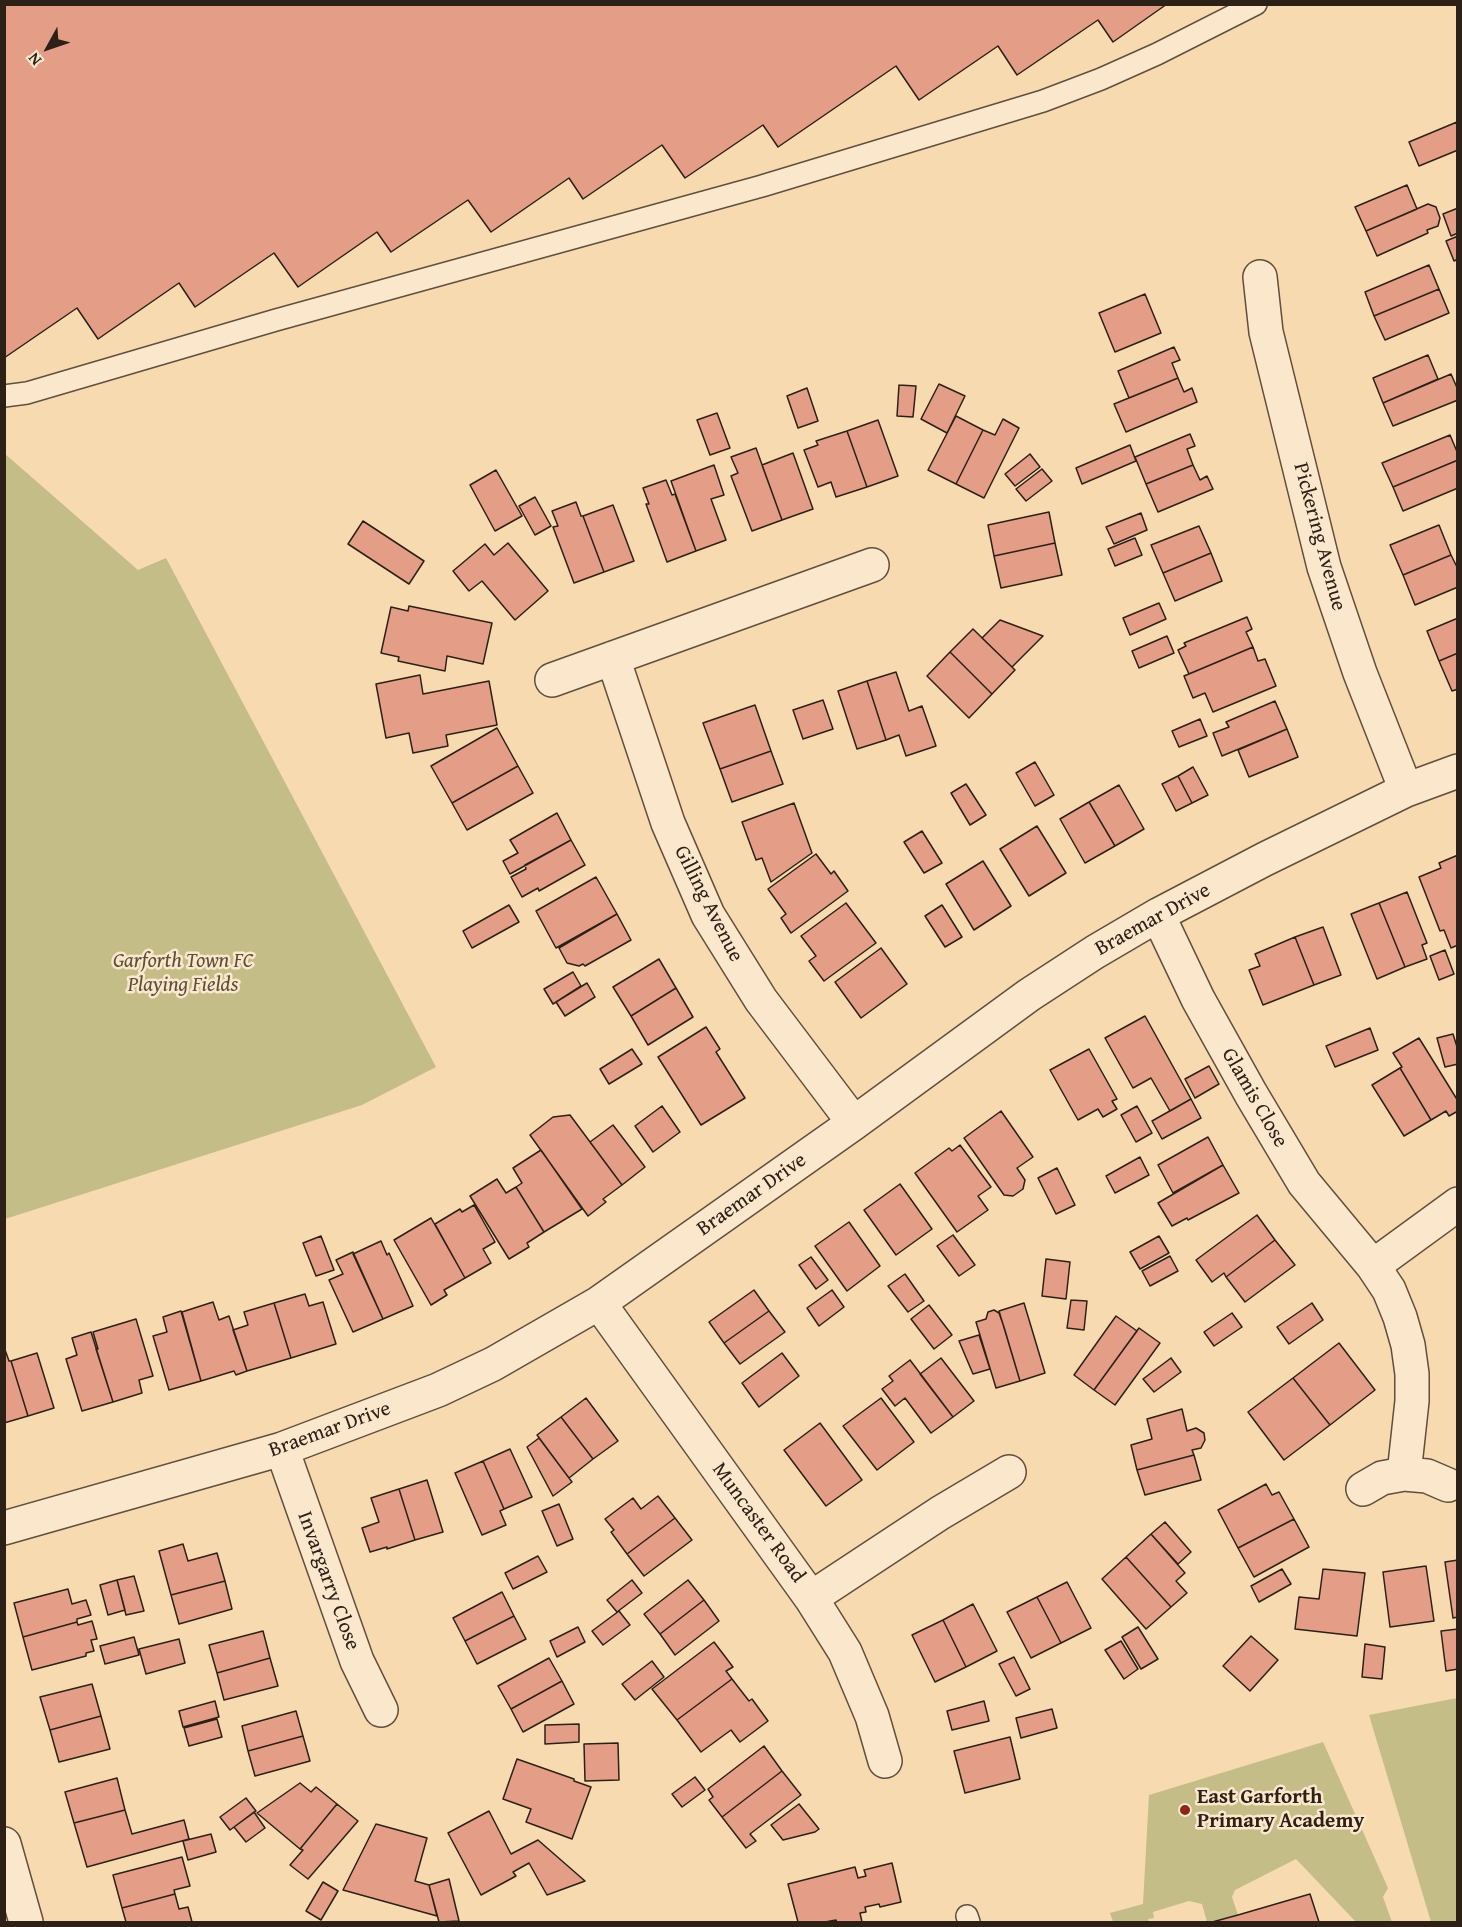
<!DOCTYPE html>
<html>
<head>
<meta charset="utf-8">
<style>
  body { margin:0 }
  #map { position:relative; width:1462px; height:1927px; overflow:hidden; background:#f8dab1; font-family:"Gentium Book Plus",serif }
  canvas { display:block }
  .frame { position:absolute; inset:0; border:6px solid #2d2017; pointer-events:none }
  .north { position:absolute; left:18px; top:18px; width:60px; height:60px; -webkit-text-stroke:4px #fae7cc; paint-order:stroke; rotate:230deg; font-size:16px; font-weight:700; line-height:24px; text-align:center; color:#2d2017 }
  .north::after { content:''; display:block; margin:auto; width:21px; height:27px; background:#2d2017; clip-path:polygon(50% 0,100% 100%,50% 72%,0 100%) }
</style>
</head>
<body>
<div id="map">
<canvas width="1462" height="1927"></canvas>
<div class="frame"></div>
<div class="north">N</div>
</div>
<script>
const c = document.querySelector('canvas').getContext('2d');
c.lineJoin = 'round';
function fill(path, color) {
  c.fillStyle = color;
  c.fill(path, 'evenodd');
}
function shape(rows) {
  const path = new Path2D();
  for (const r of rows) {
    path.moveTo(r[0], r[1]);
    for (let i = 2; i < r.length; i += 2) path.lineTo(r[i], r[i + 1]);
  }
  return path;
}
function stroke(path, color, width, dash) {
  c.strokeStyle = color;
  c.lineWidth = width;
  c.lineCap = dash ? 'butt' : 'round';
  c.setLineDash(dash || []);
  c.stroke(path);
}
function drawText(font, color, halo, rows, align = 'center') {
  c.font = font + ' "Gentium Book Plus",serif';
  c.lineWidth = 5;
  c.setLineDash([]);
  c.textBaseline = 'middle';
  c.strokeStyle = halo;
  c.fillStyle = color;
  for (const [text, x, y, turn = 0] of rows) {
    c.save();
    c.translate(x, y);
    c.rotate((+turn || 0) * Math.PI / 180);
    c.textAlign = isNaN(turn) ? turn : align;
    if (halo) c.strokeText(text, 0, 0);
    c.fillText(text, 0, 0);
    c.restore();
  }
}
const green = shape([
  [4,453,138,570,166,558,436,1067,362,1105,5,1219],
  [1457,1698,1457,1922,1431,1922,1369,1715],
  [1323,1742,1388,1888,1383,1897,1392,1922,1356,1922,1296,1859,1235,1890,1232,1897,1238,1915,1207,1922,1202,1904,1189,1901,1153,1912,1154,1918,1148,1919,1149,1922,1113,1922,1110,1913,1143,1904,1149,1795]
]);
const building = shape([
  [4,4,1167,4,1113,42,1098,20,1017,75,998,46,919,100,896,66,778,147,763,125,685,178,662,145,583,199,569,178,491,232,468,200,391,252,377,232,298,287,274,253,195,307,179,283,98,339,77,308,4,358,4,4],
  [1457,122,1458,150,1419,166,1409,142,1457,122],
  [1407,185,1417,209,1366,231,1355,207,1407,185],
  [1428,204,1436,207,1440,218,1438,226,1427,230,1428,233,1377,256,1366,231,1428,204],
  [1458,208,1458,233,1451,236,1443,214,1458,208],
  [1458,236,1458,259,1454,261,1446,241,1458,236],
  [1429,265,1439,289,1374,316,1365,292,1429,265],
  [1439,289,1449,313,1385,340,1374,316,1439,289],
  [1145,294,1161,333,1115,352,1099,313,1145,294],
  [1174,347,1180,360,1172,363,1178,378,1129,398,1118,371,1174,347],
  [1428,355,1438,379,1383,403,1373,378,1428,355],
  [1451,374,1458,390,1458,400,1393,426,1383,403,1451,374],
  [1178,378,1184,392,1192,388,1197,402,1126,432,1114,404,1178,378],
  [939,384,965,396,947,433,921,419,939,384],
  [899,385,916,386,913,417,897,416,899,385],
  [807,388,818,421,798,428,787,396,807,388],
  [717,413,730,448,710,455,697,420,717,413],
  [956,416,983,430,956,484,928,470,956,416],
  [1003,419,1019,428,984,498,956,484,983,430,995,435,1003,419],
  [878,420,898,476,867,487,847,431,878,420],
  [847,431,867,487,836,497,831,482,818,487,804,450,818,445,816,441,847,431],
  [1190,434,1195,446,1187,449,1193,465,1146,484,1135,457,1190,434],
  [1450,435,1458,454,1458,460,1393,487,1382,463,1450,435],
  [1130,445,1136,461,1082,484,1076,468,1130,445],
  [756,448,782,520,752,531,731,476,738,473,731,457,756,448],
  [793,453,813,509,782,520,762,465,793,453],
  [1030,454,1040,467,1015,486,1005,474,1030,454],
  [1458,460,1458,488,1403,511,1393,487,1458,460],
  [714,465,724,495,711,499,726,540,696,551,671,481,714,465],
  [1193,465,1200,480,1207,476,1213,489,1158,512,1146,484,1193,465],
  [1042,469,1052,481,1026,501,1016,489,1042,469],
  [496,470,522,516,495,531,470,485,496,470],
  [666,480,672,495,675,494,696,551,667,562,646,504,649,504,643,488,666,480],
  [535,497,551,526,535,535,519,506,535,497],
  [576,502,581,516,583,516,604,572,574,583,553,527,558,526,552,511,576,502],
  [613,505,634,561,604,572,583,516,613,505],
  [1049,512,1055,543,994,556,988,525,1049,512],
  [1141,513,1147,530,1114,544,1106,527,1141,513],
  [363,521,424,561,409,584,348,544,363,521],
  [1439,525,1451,555,1403,575,1390,545,1439,525],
  [1199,526,1211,553,1163,573,1151,545,1199,526],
  [1135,538,1142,555,1115,566,1108,549,1135,538],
  [508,543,548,591,515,620,482,581,469,591,453,571,485,544,494,555,508,543],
  [1055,543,1062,575,1001,588,994,556,1055,543],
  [1211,553,1222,581,1175,601,1163,573,1211,553],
  [1451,555,1458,569,1458,587,1415,605,1403,575,1451,555],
  [1159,603,1166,619,1130,635,1123,618,1159,603],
  [409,606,492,623,483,664,447,656,445,671,398,661,399,657,381,653,391,607,408,611,409,606],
  [1247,617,1252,629,1246,632,1253,647,1189,674,1178,650,1186,646,1184,643,1247,617],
  [1458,618,1458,653,1439,661,1427,631,1458,618],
  [1000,620,1043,636,1012,667,982,638,1000,620],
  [973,629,1015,670,992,694,950,652,973,629],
  [1167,636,1174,653,1139,668,1132,651,1167,636],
  [1253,647,1258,661,1265,659,1276,686,1213,712,1205,693,1193,698,1184,676,1253,647],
  [950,652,992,694,969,718,927,676,950,652],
  [1458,653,1458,689,1452,691,1439,661,1458,653],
  [896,672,909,711,922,706,936,746,906,756,899,735,886,740,867,681,896,672],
  [420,675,423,694,489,681,497,725,446,735,448,746,413,753,409,733,386,738,376,684,420,675],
  [867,681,886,740,857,749,838,691,867,681],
  [823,700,833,729,803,739,793,710,823,700],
  [1275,701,1287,729,1222,756,1213,733,1229,727,1226,722,1275,701],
  [755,705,771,751,720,769,703,723,755,705],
  [1200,719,1207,736,1179,747,1172,731,1200,719],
  [497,728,518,766,452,803,431,766,497,728],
  [1287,729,1298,757,1249,777,1238,750,1287,729],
  [771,751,783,784,732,802,720,769,771,751],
  [1035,762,1054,795,1035,806,1016,773,1035,762],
  [518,766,533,793,467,830,452,803,518,766],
  [1193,767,1208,795,1192,803,1178,776,1193,767],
  [1178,776,1192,803,1176,811,1162,784,1178,776],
  [966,784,986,815,970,825,951,793,966,784],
  [1119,785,1144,829,1115,846,1089,802,1119,785],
  [1089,802,1115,846,1085,863,1060,819,1089,802],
  [794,803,812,853,771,882,762,858,756,860,742,822,794,803],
  [557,813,571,840,510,874,503,861,518,853,510,840,557,813],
  [1037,826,1066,873,1029,896,1000,849,1037,826],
  [922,831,942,863,924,873,904,842,922,831],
  [571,840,585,865,539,891,538,888,522,897,511,877,526,869,525,865,571,840],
  [816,854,831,874,834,871,848,891,791,933,781,918,786,914,768,889,816,854],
  [1458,855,1458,945,1451,948,1444,930,1440,931,1419,877,1441,868,1439,863,1458,855],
  [983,861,1011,906,974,930,946,884,983,861],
  [596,877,617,914,556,948,536,911,596,877],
  [1407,892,1427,943,1422,945,1427,959,1405,967,1379,903,1407,892],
  [846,903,876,943,824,981,809,961,816,956,801,936,846,903],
  [1379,903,1405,967,1377,979,1351,914,1379,903],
  [509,905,519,922,472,948,463,931,509,905],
  [942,905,962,937,945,947,925,916,942,905],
  [617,914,631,940,585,966,583,964,579,966,567,963,559,948,617,914],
  [1323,927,1341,975,1314,985,1295,937,1323,927],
  [1295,937,1314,985,1263,1005,1249,970,1260,966,1255,954,1295,937],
  [881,948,907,984,861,1018,835,982,881,948],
  [1445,950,1454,974,1439,980,1430,956,1445,950],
  [659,959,676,988,631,1016,613,987,659,959],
  [573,972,581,986,553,1004,544,989,573,972],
  [587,983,595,997,565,1016,556,1002,587,983],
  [676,988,693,1017,648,1045,631,1016,676,988],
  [1145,1016,1191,1099,1170,1111,1151,1078,1133,1088,1105,1038,1145,1016],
  [706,1027,720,1049,716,1052,745,1098,701,1125,658,1057,706,1027],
  [1370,1028,1378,1050,1335,1067,1326,1046,1370,1028],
  [1453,1034,1458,1050,1458,1064,1445,1067,1437,1038,1453,1034],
  [1419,1038,1458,1101,1458,1111,1449,1116,1446,1111,1431,1120,1400,1068,1402,1067,1393,1053,1419,1038],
  [632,1049,642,1064,609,1084,600,1069,632,1049],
  [1089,1049,1117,1099,1112,1101,1117,1109,1103,1117,1098,1109,1078,1120,1050,1070,1089,1049],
  [1209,1066,1219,1084,1195,1098,1185,1079,1209,1066],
  [1400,1068,1431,1120,1404,1136,1372,1085,1400,1068],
  [1191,1099,1201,1118,1162,1139,1152,1121,1191,1099],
  [662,1106,680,1132,653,1152,635,1126,662,1106],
  [1137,1106,1152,1133,1136,1142,1121,1115,1137,1106],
  [1001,1111,1033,1157,1017,1168,1025,1180,1023,1189,1013,1196,1004,1195,964,1138,1001,1111],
  [570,1115,622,1185,603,1199,606,1202,588,1216,530,1135,553,1117,570,1115],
  [613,1125,645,1167,622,1185,590,1142,613,1125],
  [1208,1137,1223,1165,1173,1193,1158,1165,1208,1137],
  [960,1145,991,1187,978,1196,988,1210,957,1232,915,1173,949,1148,952,1151,960,1145],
  [541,1150,582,1209,544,1232,516,1187,522,1183,513,1168,541,1150],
  [1140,1157,1149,1175,1115,1193,1106,1176,1140,1157],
  [1223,1165,1239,1193,1188,1220,1187,1218,1172,1226,1158,1203,1223,1165],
  [1057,1168,1075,1205,1056,1214,1038,1178,1057,1168],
  [497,1179,506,1193,516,1187,544,1232,527,1243,529,1247,509,1259,470,1196,497,1179],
  [900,1184,932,1229,896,1255,864,1210,900,1184],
  [474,1205,495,1242,483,1249,491,1263,465,1278,435,1224,460,1209,462,1212,474,1205],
  [1257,1215,1275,1240,1226,1277,1224,1273,1212,1282,1196,1260,1257,1215],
  [431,1218,465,1278,444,1290,447,1295,431,1305,394,1240,431,1218],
  [849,1222,880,1266,847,1291,815,1246,849,1222],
  [953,1235,975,1265,959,1276,937,1246,953,1235],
  [321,1236,334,1270,316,1276,303,1243,321,1236],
  [1159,1236,1169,1253,1140,1269,1130,1252,1159,1236],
  [1275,1240,1295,1265,1245,1302,1226,1277,1275,1240],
  [381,1241,387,1255,389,1253,413,1306,383,1319,353,1254,381,1241],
  [353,1252,383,1319,353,1332,329,1280,343,1274,336,1260,353,1252],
  [1170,1256,1178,1271,1150,1286,1142,1271,1170,1256],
  [811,1257,828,1280,816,1289,799,1265,811,1257],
  [1046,1259,1070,1262,1066,1299,1042,1296,1046,1259],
  [905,1274,924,1301,908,1312,888,1286,905,1274],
  [754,1290,769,1311,724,1343,709,1322,754,1290],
  [832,1290,844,1307,819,1326,807,1308,832,1290],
  [305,1294,309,1306,323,1302,336,1344,291,1358,274,1303,305,1294],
  [1071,1300,1087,1301,1084,1330,1067,1328,1071,1300],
  [213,1302,219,1320,229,1316,247,1371,236,1375,234,1371,201,1381,182,1312,213,1302],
  [274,1303,291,1358,247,1371,233,1330,248,1325,244,1312,274,1303],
  [1024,1303,1045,1373,1020,1381,999,1311,1024,1303],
  [1312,1303,1323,1320,1289,1344,1277,1327,1312,1303],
  [929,1305,952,1335,934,1349,911,1319,929,1305],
  [994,1310,999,1313,1004,1327,1020,1381,996,1388,976,1322,986,1319,988,1312,994,1310],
  [181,1311,201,1381,169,1390,153,1336,167,1332,163,1317,181,1311],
  [769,1311,785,1332,740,1364,724,1343,769,1311],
  [1232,1313,1242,1327,1214,1346,1204,1332,1232,1313],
  [1116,1316,1137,1331,1094,1390,1074,1375,1116,1316],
  [136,1319,153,1376,139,1380,142,1393,113,1402,96,1349,98,1349,93,1332,136,1319],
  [1139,1328,1160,1343,1115,1405,1094,1390,1139,1328],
  [91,1332,113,1402,82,1411,66,1359,77,1355,72,1338,91,1332],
  [979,1335,990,1369,973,1374,959,1341,979,1335],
  [1339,1343,1375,1390,1330,1425,1293,1378,1339,1343],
  [4,1347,9,1361,11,1361,28,1416,4,1423,4,1347],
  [37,1353,54,1408,28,1416,11,1361,37,1353],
  [782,1353,799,1376,759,1407,742,1383,782,1353],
  [941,1358,974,1401,953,1417,920,1374,941,1358],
  [1171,1358,1181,1372,1154,1392,1143,1379,1171,1358],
  [910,1360,953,1417,931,1433,905,1398,895,1406,882,1389,893,1381,889,1376,910,1360],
  [1293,1378,1330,1425,1284,1460,1248,1412,1293,1378],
  [586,1398,618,1441,593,1459,561,1417,586,1398],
  [881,1398,914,1442,877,1470,843,1426,881,1398],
  [1182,1409,1187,1431,1196,1428,1204,1433,1205,1440,1201,1448,1192,1450,1194,1455,1137,1470,1131,1445,1152,1439,1147,1419,1182,1409],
  [561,1417,593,1459,569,1478,537,1435,561,1417],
  [820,1423,862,1480,826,1506,784,1450,820,1423],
  [539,1438,572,1482,553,1496,527,1447,539,1438],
  [510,1449,532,1497,504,1509,483,1461,510,1449],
  [1194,1455,1201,1480,1145,1495,1137,1470,1194,1455],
  [483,1461,504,1509,500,1511,506,1525,482,1535,455,1473,483,1461],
  [427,1480,443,1532,415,1540,399,1489,427,1480],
  [1266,1484,1272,1495,1279,1492,1294,1519,1238,1548,1218,1510,1266,1484],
  [399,1489,415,1540,387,1549,387,1547,370,1552,362,1528,379,1522,371,1498,399,1489],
  [658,1496,675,1518,627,1554,611,1532,614,1530,605,1519,633,1498,641,1509,658,1496],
  [559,1504,573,1539,557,1546,542,1511,559,1504],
  [675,1518,692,1540,644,1576,627,1554,675,1518],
  [1294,1519,1309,1547,1254,1577,1238,1548,1294,1519],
  [1165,1522,1191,1552,1178,1564,1151,1534,1165,1522],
  [1151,1534,1185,1573,1176,1581,1187,1593,1171,1607,1126,1557,1151,1534],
  [183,1544,188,1561,217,1553,225,1581,171,1595,159,1551,183,1544],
  [538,1556,547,1572,513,1589,505,1573,538,1556],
  [1126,1557,1171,1607,1146,1629,1102,1579,1126,1557],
  [1458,1560,1458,1617,1453,1618,1445,1562,1458,1560],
  [1426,1566,1434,1621,1390,1627,1383,1572,1426,1566],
  [1282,1569,1291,1584,1259,1602,1251,1586,1282,1569],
  [1323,1569,1365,1573,1357,1636,1295,1629,1299,1597,1319,1599,1323,1569],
  [134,1576,144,1611,126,1615,117,1580,134,1576],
  [117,1580,125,1610,108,1615,100,1585,117,1580],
  [632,1580,642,1593,617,1612,607,1600,632,1580],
  [688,1580,704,1600,660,1634,644,1614,688,1580],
  [225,1581,232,1609,179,1624,171,1595,225,1581],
  [1067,1582,1091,1628,1061,1643,1037,1597,1067,1582],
  [68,1589,72,1604,86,1600,91,1615,77,1619,77,1622,23,1637,14,1603,68,1589],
  [502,1592,514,1616,465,1641,453,1618,502,1592],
  [1037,1597,1061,1643,1031,1658,1007,1612,1037,1597],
  [704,1600,719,1621,675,1655,660,1634,704,1600],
  [973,1604,997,1651,966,1667,943,1620,973,1604],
  [619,1611,630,1625,603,1645,592,1631,619,1611],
  [514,1616,526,1639,477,1664,465,1641,514,1616],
  [943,1620,966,1667,935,1682,912,1635,943,1620],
  [92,1621,97,1639,91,1640,94,1651,86,1653,86,1656,32,1670,23,1637,77,1622,78,1625,92,1621],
  [578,1627,585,1642,557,1657,550,1641,578,1627],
  [1138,1627,1158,1659,1141,1669,1122,1637,1138,1627],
  [1458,1629,1458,1669,1446,1671,1441,1631,1458,1629],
  [263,1631,270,1658,217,1673,209,1645,263,1631],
  [1251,1636,1278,1660,1250,1691,1223,1666,1251,1636],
  [134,1637,139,1655,105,1664,100,1646,134,1637],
  [179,1639,185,1663,146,1674,139,1649,179,1639],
  [1121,1641,1138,1669,1124,1679,1105,1650,1121,1641],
  [714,1642,733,1667,726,1671,732,1679,677,1720,652,1689,714,1642],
  [1365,1644,1385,1647,1382,1679,1362,1677,1365,1644],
  [1014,1657,1030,1689,1016,1696,999,1664,1014,1657],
  [270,1658,278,1686,224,1700,217,1673,270,1658],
  [549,1658,562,1681,511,1709,498,1686,549,1658],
  [652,1661,664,1677,635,1700,622,1684,652,1661],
  [732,1679,749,1701,752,1699,768,1721,740,1742,731,1730,701,1752,677,1720,732,1679],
  [562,1681,574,1704,523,1732,511,1709,562,1681],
  [92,1684,101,1716,50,1730,40,1697,92,1684],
  [215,1701,219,1717,183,1727,179,1711,215,1701],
  [984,1701,989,1721,952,1730,947,1711,984,1701],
  [1052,1709,1057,1728,1021,1738,1016,1718,1052,1709],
  [296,1711,303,1736,248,1751,242,1726,296,1711],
  [101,1716,110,1749,59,1762,50,1730,101,1716],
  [217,1719,222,1737,189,1746,184,1728,217,1719],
  [579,1724,579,1742,545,1744,545,1725,579,1724],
  [303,1736,310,1761,255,1776,248,1751,303,1736],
  [1010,1737,1020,1779,965,1793,954,1751,1010,1737],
  [618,1743,619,1780,585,1781,584,1744,618,1743],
  [764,1746,782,1771,722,1817,709,1800,713,1797,708,1789,764,1746],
  [517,1759,574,1779,574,1781,591,1787,572,1839,526,1822,531,1809,503,1799,517,1759],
  [782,1771,801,1795,750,1834,756,1841,746,1848,722,1817,782,1771],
  [695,1777,705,1790,682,1807,672,1794,695,1777],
  [117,1778,125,1810,74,1823,65,1792,117,1778],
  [300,1783,311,1792,316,1787,337,1804,300,1849,257,1813,300,1783],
  [246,1798,256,1811,230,1830,220,1817,246,1798],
  [337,1804,358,1821,308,1879,290,1865,303,1850,300,1849,337,1804],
  [799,1804,819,1829,815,1832,783,1840,771,1825,799,1804],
  [125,1810,132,1834,184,1820,189,1839,87,1867,74,1823,125,1810],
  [489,1811,511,1854,538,1840,585,1881,547,1895,529,1863,513,1872,516,1876,481,1895,448,1833,489,1811],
  [254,1812,265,1828,246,1842,234,1827,254,1812],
  [376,1824,427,1838,415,1881,429,1885,437,1916,343,1890,376,1824],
  [211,1834,216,1852,188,1860,183,1841,211,1834],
  [182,1857,190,1886,174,1890,175,1894,122,1908,113,1875,182,1857],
  [892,1863,901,1902,880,1907,879,1904,865,1907,866,1912,860,1913,862,1922,837,1922,836,1920,825,1922,798,1922,788,1884,855,1867,858,1878,866,1876,864,1870,892,1863],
  [449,1879,459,1921,439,1922,429,1885,449,1879],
  [323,1882,338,1891,321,1920,306,1911,323,1882],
  [175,1894,179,1909,188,1907,192,1922,126,1922,122,1908,175,1894],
  [1310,1894,1319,1922,1212,1922,1238,1915,1310,1894]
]);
const lane = shape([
  [4,396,27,393,276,320,762,186,1043,101,1101,79,1157,54,1256,4],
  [967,1916,969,1922]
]);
const street = shape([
  [1260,277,1266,332,1324,567,1360,673,1406,790],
  [613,658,668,823,708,915,761,1000,854,1123],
  [552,680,872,565],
  [1158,915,1198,999,1251,1094,1304,1183,1373,1266,1389,1290,1400,1317,1408,1345,1412,1374,1412,1401,1404,1474],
  [1373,1266,1458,1204],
  [599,1303,811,1598,845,1652,872,1716,885,1761],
  [282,1449,357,1661,381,1710],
  [1363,1489,1382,1478,1404,1474,1427,1476,1448,1485],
  [4,1528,282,1449,438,1390,493,1364,599,1303,854,1123,1029,995,1095,952,1158,915,1265,859,1406,790,1458,771],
  [811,1598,940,1513,1009,1472],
  [4,1844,26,1922]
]);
const markers = [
  [1185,1810,6,"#8f2418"]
];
const streetNames = [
  ["Pickering Avenue",1319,537,75],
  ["Gilling Avenue",708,904,63],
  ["Braemar Drive",1153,920,-29],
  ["Glamis Close",1254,1098,60],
  ["Braemar Drive",752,1195,-35],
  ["Braemar Drive",330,1430,-20],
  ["Muncaster Road",758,1523,54],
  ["Invargarry Close",328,1581,70]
];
const parkNames = [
  ["Garforth Town FC",183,962],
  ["Playing Fields",183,986]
];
const poiNames = [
  ["East Garforth",1197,1798],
  ["Primary Academy",1197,1822]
];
fill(green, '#c4bd87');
fill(building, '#e49e87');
stroke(building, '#2d2017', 1.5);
stroke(lane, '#604e3e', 24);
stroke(street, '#604e3e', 36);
stroke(lane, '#fae7cc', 21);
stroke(street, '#fae7cc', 33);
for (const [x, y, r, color] of markers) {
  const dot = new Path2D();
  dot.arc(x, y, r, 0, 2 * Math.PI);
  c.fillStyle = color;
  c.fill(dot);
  stroke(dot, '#fae7cc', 2);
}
drawText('21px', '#2d2017', '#fae7cc', streetNames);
drawText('italic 21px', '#5a4f39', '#fae7cc', parkNames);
drawText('bold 21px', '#2d2017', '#fae7cc', poiNames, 'left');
</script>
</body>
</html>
